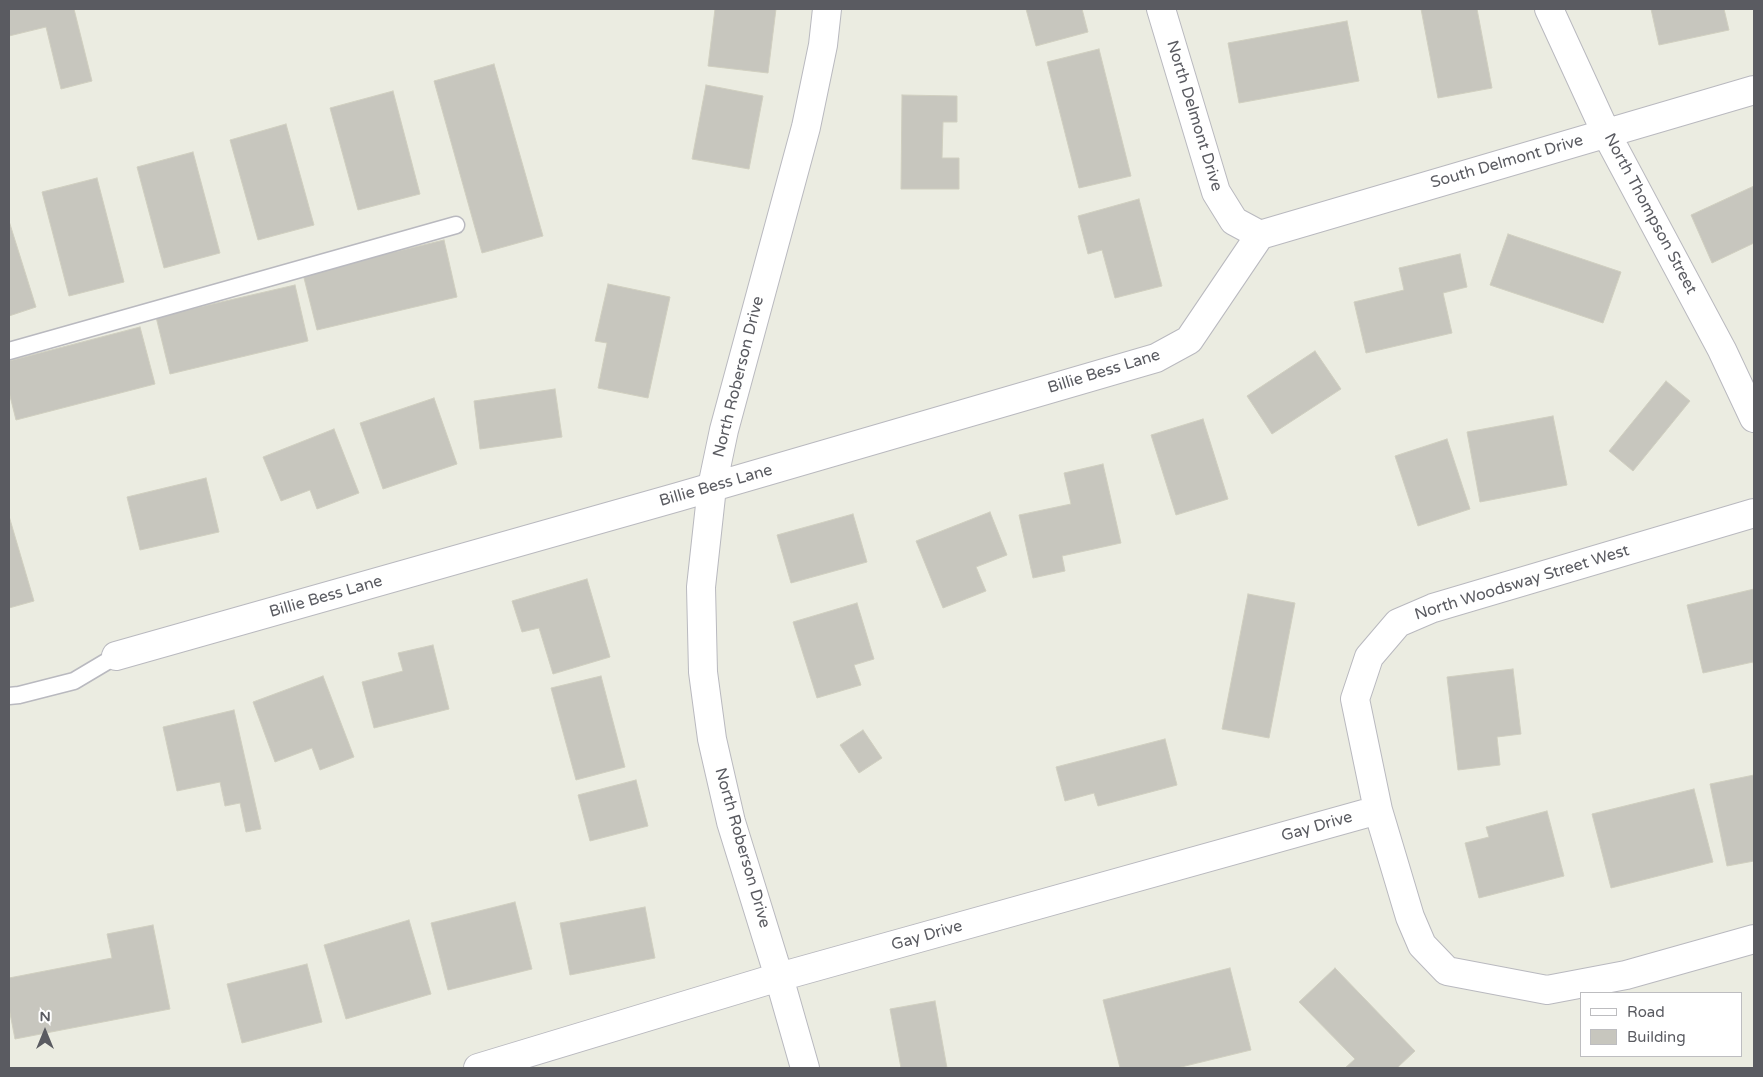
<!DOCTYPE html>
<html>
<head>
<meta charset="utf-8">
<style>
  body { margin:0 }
  #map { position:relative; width:1763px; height:1077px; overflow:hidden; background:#ebece1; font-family:"Varela Round",sans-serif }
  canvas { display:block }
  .frame { position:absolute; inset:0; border:10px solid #5a5b61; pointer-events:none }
  .legend { position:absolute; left:1580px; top:992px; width:162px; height:65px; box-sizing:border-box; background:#fff; border:1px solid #bdbdc0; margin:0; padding:6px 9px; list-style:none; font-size:15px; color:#5a5b61 }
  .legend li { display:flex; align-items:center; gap:10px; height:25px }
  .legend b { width:25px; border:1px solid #bdbdc0 }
  .north { position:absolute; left:20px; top:1007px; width:50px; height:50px; -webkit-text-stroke:4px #fff; paint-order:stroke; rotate:0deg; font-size:14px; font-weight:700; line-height:20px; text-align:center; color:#5a5b61 }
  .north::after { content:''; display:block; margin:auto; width:18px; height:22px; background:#5a5b61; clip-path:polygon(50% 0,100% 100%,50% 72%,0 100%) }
</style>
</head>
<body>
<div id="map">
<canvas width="1763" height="1077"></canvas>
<div class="frame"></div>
<ul class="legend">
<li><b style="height:6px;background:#fff"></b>Road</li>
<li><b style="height:14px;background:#c7c6be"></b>Building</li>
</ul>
<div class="north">N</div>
</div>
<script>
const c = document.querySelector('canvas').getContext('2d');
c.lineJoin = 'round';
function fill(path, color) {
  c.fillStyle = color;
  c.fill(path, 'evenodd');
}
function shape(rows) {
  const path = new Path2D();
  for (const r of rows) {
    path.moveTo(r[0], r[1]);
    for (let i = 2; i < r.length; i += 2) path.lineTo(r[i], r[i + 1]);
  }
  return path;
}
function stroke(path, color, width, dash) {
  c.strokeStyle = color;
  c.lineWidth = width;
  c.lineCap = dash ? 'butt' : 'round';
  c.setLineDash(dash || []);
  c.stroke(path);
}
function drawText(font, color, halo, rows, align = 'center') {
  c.font = font + ' "Varela Round",sans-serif';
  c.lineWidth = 4;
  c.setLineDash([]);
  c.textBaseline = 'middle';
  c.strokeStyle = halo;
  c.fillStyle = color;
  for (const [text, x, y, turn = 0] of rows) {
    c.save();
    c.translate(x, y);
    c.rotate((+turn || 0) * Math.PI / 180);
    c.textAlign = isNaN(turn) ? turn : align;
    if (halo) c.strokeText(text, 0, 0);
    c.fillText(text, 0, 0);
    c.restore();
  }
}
const building = shape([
  [9,9,74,9,92,81,61,89,46,27,9,36,9,9],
  [715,9,776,9,768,73,708,66,715,9],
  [1026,9,1082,9,1088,32,1036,46,1026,9],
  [1421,9,1477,9,1492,88,1438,98,1421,9],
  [1651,9,1724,9,1729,30,1659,45,1651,9],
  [1347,21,1359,81,1239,103,1228,43,1347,21],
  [1099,49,1131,176,1079,188,1047,62,1099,49],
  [494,64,543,236,482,253,434,81,494,64],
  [706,85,763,96,749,169,692,159,706,85],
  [393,91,420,194,358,210,330,108,393,91],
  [902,95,957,96,957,122,943,122,942,158,959,158,959,189,901,189,902,95],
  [286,124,314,225,258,240,230,140,286,124],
  [193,152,220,253,164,268,137,167,193,152],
  [97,178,124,282,69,296,42,192,97,178],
  [1754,186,1754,243,1712,263,1691,215,1754,186],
  [1139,199,1162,286,1115,298,1102,250,1088,254,1078,216,1139,199],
  [9,221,36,307,9,316,9,221],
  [1508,234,1621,272,1603,323,1490,285,1508,234],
  [444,240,457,297,317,330,303,274,444,240],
  [1460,254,1467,287,1443,293,1452,333,1366,353,1354,302,1404,290,1399,268,1460,254],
  [608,284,670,297,648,398,598,388,607,343,595,341,608,284],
  [295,285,308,341,170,374,156,317,295,285],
  [140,327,155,384,16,420,9,392,9,361,140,327],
  [1315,351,1341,389,1272,434,1247,396,1315,351],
  [1666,381,1690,401,1633,471,1609,451,1666,381],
  [555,389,562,437,480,449,474,401,555,389],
  [434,398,457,464,383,489,360,423,434,398],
  [1553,416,1567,485,1480,502,1467,432,1553,416],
  [1203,419,1228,499,1176,515,1151,435,1203,419],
  [334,429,359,493,317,509,310,490,281,501,263,457,334,429],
  [1447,439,1470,509,1418,526,1395,456,1447,439],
  [1103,464,1121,543,1062,556,1065,571,1033,578,1019,515,1071,504,1064,473,1103,464],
  [206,478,219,532,140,550,127,497,206,478],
  [990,512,1007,555,976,567,986,591,943,608,916,541,990,512],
  [853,514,867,562,791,583,777,535,853,514],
  [9,516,34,601,9,608,9,516],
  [587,579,610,657,553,674,539,628,522,632,512,601,587,579],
  [1754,589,1754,667,1753,662,1703,673,1687,605,1754,589],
  [1248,594,1295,603,1269,738,1222,729,1248,594],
  [857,603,874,659,854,665,861,685,817,698,793,622,857,603],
  [433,645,449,709,374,728,362,682,403,671,398,653,433,645],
  [1513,669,1521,734,1497,737,1500,765,1458,770,1447,677,1513,669],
  [323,676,354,757,320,770,312,748,275,762,253,702,323,676],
  [601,676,625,767,576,780,551,688,601,676],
  [234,710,261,829,246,832,240,803,225,806,220,782,177,791,163,727,234,710],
  [863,730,882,758,859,773,840,745,863,730],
  [1165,739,1177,785,1098,806,1094,793,1065,801,1056,767,1165,739],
  [1754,775,1754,861,1727,866,1710,784,1754,775],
  [636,780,648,826,590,841,578,795,636,780],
  [1694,789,1713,862,1611,888,1592,814,1694,789],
  [1547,811,1564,876,1479,898,1465,843,1489,837,1486,827,1547,811],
  [515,902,532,969,448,990,431,923,515,902],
  [645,907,655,958,570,975,560,923,645,907],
  [409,920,431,994,346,1019,324,945,409,920],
  [153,925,170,1009,15,1039,9,1008,9,978,112,958,107,934,153,925],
  [307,964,322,1022,242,1043,227,984,307,964],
  [1230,968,1251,1050,1177,1068,1120,1068,1103,1000,1230,968],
  [1335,968,1415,1051,1397,1068,1345,1068,1355,1059,1299,1002,1335,968],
  [935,1001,947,1068,901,1068,890,1009,935,1001]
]);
const service = shape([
  [9,351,456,225],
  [9,696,19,695,74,681,116,656]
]);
const minor = shape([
  [1161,9,1216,192,1234,221,1260,235],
  [1549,9,1606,133,1722,350,1754,418],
  [1260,235,1754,90],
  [1754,513,1433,608,1398,623,1369,657,1355,699,1378,810,1410,917,1422,945,1447,971,1547,990,1626,975,1754,939],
  [116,656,678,497,1156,358,1189,340,1260,235],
  [478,1068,779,977,1378,810],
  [805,1068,779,977,731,822,712,739,703,672,701,587,712,487,724,430,806,127,823,45,827,9]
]);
const streetNames = [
  ["North Delmont Drive",1194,116,73],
  ["South Delmont Drive",1507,162,-16],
  ["North Thompson Street",1650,214,62],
  ["Billie Bess Lane",1104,372,-17],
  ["North Roberson Drive",739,377,-76],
  ["Billie Bess Lane",716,486,-16],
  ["North Woodsway Street West",1522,583,-17],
  ["Billie Bess Lane",326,597,-16],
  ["Gay Drive",1317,827,-16],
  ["North Roberson Drive",742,848,74],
  ["Gay Drive",927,936,-16]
];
fill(building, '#c7c6be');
stroke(building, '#d0cfc0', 1);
stroke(service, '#b9b9bf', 19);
stroke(minor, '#b9b9bf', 30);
stroke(service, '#fff', 16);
stroke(minor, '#fff', 28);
drawText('16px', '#5a5b61', '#fff', streetNames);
</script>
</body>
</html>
